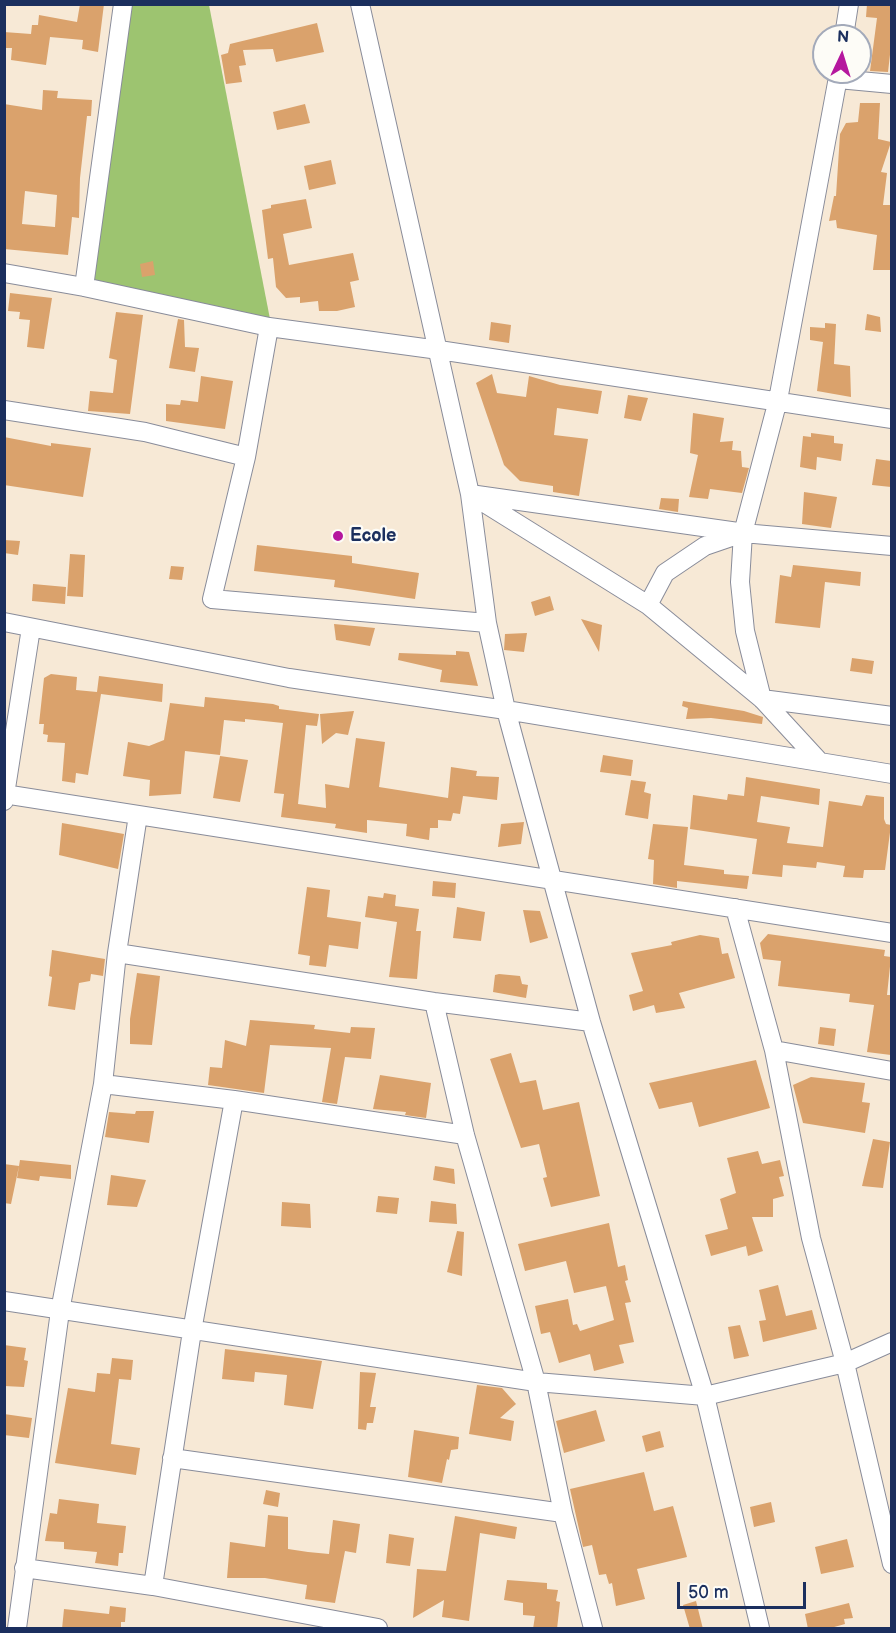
<!DOCTYPE html>
<style>
body{margin:0}
#map{position:relative;width:896px;height:1633px;overflow:hidden;background:#f7e9d6;font-family:"Balsamiq Sans",sans-serif}
canvas{display:block}
.frame{position:absolute;inset:0;border:6px solid #1b2f5e;pointer-events:none}
.north{position:absolute;left:812px;top:24px;width:60px;height:60px;box-sizing:border-box;background:#fdfcf7;border:2px solid #a3aaba;border-radius:50%;rotate:4deg;font-size:16px;font-weight:700;line-height:24px;text-align:center;color:#1b2f5e}
.north::after{content:'';display:block;margin:auto;width:21px;height:27px;background:#b5179e;clip-path:polygon(50% 0,100% 100%,50% 72%,0 100%)}
.scale{position:absolute;left:677px;top:1582px;width:129px;height:27px;box-sizing:border-box;border:3px solid #1b2f5e;border-top:0;padding-left:8px;font-size:18px;line-height:21px;white-space:nowrap;color:#1b2f5e;-webkit-text-stroke:4px #fdfcf7;paint-order:stroke}
</style>
<div id="map">
<canvas width="896" height="1633"></canvas>
<div class="frame"></div>
<div class="north">N</div>
<div class="scale">50 m</div>
</div>
<script>
const ctx = document.querySelector('canvas').getContext('2d');
ctx.lineJoin = 'round';
function fillPath(path, color) {
  ctx.fillStyle = color;
  ctx.fill(path, 'evenodd');
}
function strokePath(path, color, width, dash) {
  ctx.strokeStyle = color;
  ctx.lineWidth = width;
  ctx.lineCap = dash ? 'butt' : 'round';
  ctx.setLineDash(dash || []);
  ctx.stroke(path);
}
function drawText(font, color, halo, rows, align = 'center') {
  ctx.font = font + ' "Balsamiq Sans",sans-serif';
  ctx.lineWidth = 4.5;
  ctx.setLineDash([]);
  ctx.textBaseline = 'middle';
  ctx.strokeStyle = halo;
  ctx.fillStyle = color;
  for (const [text, x, y, turn = 0] of rows) {
    ctx.save();
    ctx.translate(x, y);
    ctx.rotate((+turn || 0) * Math.PI / 180);
    ctx.textAlign = isNaN(turn) ? turn : align;
    if (halo) ctx.strokeText(text, 0, 0);
    ctx.fillText(text, 0, 0);
    ctx.restore();
  }
}
fillPath(new Path2D(`
 M128,5h81l61,314 -180,-39z`), '#9dc470');
fillPath(new Path2D(`
 M80,4h24l-6,48 -16,-3 1,-9 -33,-3 -4,28 -35,-5 1,-12h-8v-16l27,2 1,-9h6l1,-10 38,7z
 M867,4h24v42l-3,26 -18,-1 7,-53 -11,-1z
 M317,23l7,29 -48,10 -3,-13 -30,1 3,15 -7,1 3,16 -16,2 -5,-29 7,-2 2,-9z
 M43,90l15,1 -1,7 35,2 -1,16h-4l-7,62 -1,40 -7,-1 -4,38 -64,-6v-145l38,6zM25,191l32,4 -2,32 -33,-3z
 M860,103h20l-2,36 13,3 -10,30 6,1 -4,32h8v65h-18l4,-35 -40,-7 -1,-8 -7,1 5,-25h2l4,-62 6,-11 12,-1z
 M305,104l5,19 -33,7 -4,-18z
 M331,160l5,24 -27,6 -5,-24z
 M306,199l6,29 -29,6 6,31 64,-12 6,27 -9,2 5,25 -18,4h-18l-1,-10 -18,2v-6l-14,1 -10,-11 -3,-29 -5,1 -6,-49 9,-2v-3z
 M153,261l2,14 -13,2 -2,-13z
 M10,293l42,5 -8,51 -17,-2 3,-27 -11,-1 1,-7 -12,-1z
 M116,312l27,3 -13,99 -42,-3 2,-20 23,2 4,-33 -8,-2z
 M867,314l13,3 1,15 -16,-2z
 M178,319l6,1 1,27 14,1 -4,24 -26,-4z
 M491,322l20,3 -2,18 -20,-3z
 M825,323l11,1 -2,40 16,2 1,31 -34,-6 6,-49 -13,-2v-13l15,1z
 M492,374l5,19 29,4 3,-21 31,9 42,6 -4,23 -41,-6 -3,27 34,4 -9,57 -26,-4v-6l-33,-5 -16,-16 -28,-82z
 M201,376l32,5 -8,48 -59,-8v-17l14,1 1,-5 17,2z
 M628,395l20,3 -7,23 -17,-3z
 M693,413l31,5 -4,24 13,-1 -1,9 9,1 1,16 7,1 -7,25 -32,-4 -2,10 -19,-2 9,-42 -8,-2z
 M811,433l23,3v7l9,1 -2,17 -24,-4 -1,13 -16,-3 3,-31 8,1z
 M4,437l47,9v-3l40,5 -8,49 -79,-12z
 M876,459l15,2v26l-19,-2z
 M804,492l33,5 -6,31 -29,-4z
 M661,498l18,1 -1,13 -19,-3z
 M4,540l16,1 -2,14 -14,-2z
 M257,545l95,11v7l67,10 -4,26 -81,-12 1,-7 -81,-9z
 M70,554l15,1 -2,42 -16,-1z
 M793,565l68,7 -1,14 -35,-4 -5,46 -45,-5 5,-48 11,2z
 M171,566l13,1 -2,13 -13,-1z
 M33,584l33,3 -1,17 -33,-3z
 M550,596l4,14 -19,6 -4,-14z
 M581,619l21,6 -3,27z
 M334,624l41,4 -5,18 -34,-6z
 M527,633l-3,19 -20,-2 1,-16z
 M456,651l13,1 9,34 -38,-4 2,-12 -44,-10 1,-7 57,2z
 M852,658l22,3 -2,13 -22,-3z
 M51,674l26,3 -1,13 21,2 2,-16 64,8 -1,18 -61,-8 -13,81 -12,-2 -1,10 -13,-2 3,-38 -18,-1 1,-7 -5,-1 1,-10h-5l5,-46z
 M205,697l68,7 6,2v3l40,5 -2,12 -11,-1 -8,79 28,4 -1,-24 24,4 7,-50 29,4 -6,45 69,11 3,-31 26,4 -1,5 23,1 -2,23 -34,-4 -3,18 -7,-1 -2,8 -13,-1v8h-8l-1,12 -23,-4 1,-12 -40,-4v13l-32,-5 1,-4 -55,-7 3,-23 -10,-1 9,-70 -38,-4v3l-21,-2 -4,35 -35,-4 -4,43 -32,2 1,-16 -27,-4 5,-34 21,4 15,-6 6,-37 34,4z
 M683,701l61,10 19,6 -1,7 -51,-6 -25,1 2,-11 -6,-2z
 M354,711l-6,24 -12,-2 -14,11 -2,-30z
 M603,755l30,5 -2,16 -31,-4z
 M220,756l28,4 -8,42 -27,-4z
 M746,777l74,12 -1,16 -58,-9 -4,26 33,5 -3,16 36,4 6,-46 33,5 4,-11 18,2v22l2,5 5,1 -6,45h-21l-1,8 -20,-1 2,-11 -28,-4 -1,6 -33,-3 -1,12 -30,-3 5,-35 -67,-10 3,-34 34,5 1,-6 16,2z
 M631,780l15,2 -2,10 7,2 -3,25 -23,-4z
 M524,822l-3,22 -23,3 3,-23z
 M62,823l62,11 -6,35 -59,-14z
 M653,824l35,3 -4,38 40,5v4l25,2 -2,13 -70,-8v7l-24,-4 1,-24 -6,-1z
 M433,881l23,2 -1,15 -23,-2z
 M307,887l23,3 -3,27 34,5 -3,27 -29,-4 -3,22 -17,-2 1,-9 -12,-2z
 M384,893l12,2 -1,11 24,3 -3,22h5l-4,48 -28,-2 8,-55 -32,-5 3,-21 15,2z
 M457,907l28,5 -4,29 -28,-3z
 M523,910l17,1 8,27 -18,5z
 M768,934l117,16 -1,6 7,1 -4,38h4v60l-24,-3 7,-47 -25,-3 1,-8 -72,-8 3,-25 -18,-2 -3,-16z
 M700,935l19,3 3,16 6,-1 7,25 -56,15 6,15 -29,5 -2,-8 -21,6 -4,-16 14,-4 -12,-38 41,-8 -1,-3z
 M52,950l53,9 -2,17 -12,-2 -1,7 -11,2 -4,27 -27,-4 4,-29 -3,-1z
 M137,973l23,3 -8,69 -22,-1v-25z
 M499,974l21,2 2,8 6,1 -2,13 -33,-6 2,-17z
 M250,1020l65,5 -1,4 36,4 1,-6 24,1 -4,31 -26,-2 -8,47 -15,-2 9,-54 -61,-3 -6,48 -56,-8 2,-18 12,1 3,-28 21,6z
 M820,1027l16,2 -2,17 -16,-2z
 M511,1053l9,30 16,-3 7,30 36,-8 21,94 -49,11 -8,-29 4,-1 -8,-33 -18,4 -31,-89z
 M756,1060l14,48 -71,19 -7,-25 -33,7 -10,-26z
 M380,1075l51,8 -5,35 -21,-3 1,-3 -33,-3z
 M811,1077l54,6 -3,19 8,1 -5,30 -62,-10 -10,-38z
 M136,1111h18l-5,32 -44,-6 4,-25 26,2z
 M873,1139l17,3 -7,46 -21,-2z
 M758,1151l4,13 18,-4 4,16 -5,1 5,19 -11,3v18h-21l11,34 -15,5 -2,-10 -35,10 -6,-21 23,-6 -8,-30 16,-6 -9,-35z
 M20,1160l51,5v14l-31,-3 -1,5 -22,-3z
 M4,1164l15,2 -8,38 -7,-1z
 M435,1166l19,3 1,15 -22,-4z
 M111,1175l35,5 -9,27 -30,-2z
 M378,1196l21,2 -2,16 -21,-2z
 M431,1201l25,3 1,20 -28,-2z
 M282,1202l28,2 1,24 -30,-2z
 M609,1223l9,44 7,-2 3,15 -3,1 6,21 -6,1 9,39 -15,3 5,18 -30,8 -4,-17 -31,9 -9,-31 -9,2 -6,-28 33,-7 5,26 4,-1 3,7 34,-11 -8,-34 -32,7 -8,-32 -41,10 -7,-27z
 M457,1231l7,1 -2,44 -15,-4z
 M778,1285l8,31 26,-6 5,19 -54,13 -4,-21 7,-1 -7,-30z
 M740,1325l9,31 -15,3 -6,-32z
 M4,1345l22,3 -2,12 4,1 -4,26 -20,-1z
 M225,1349l97,12 -9,48 -29,-4 3,-30 -32,-3 -1,10 -32,-3z
 M112,1358l21,2 -2,20 -12,-1 -8,65 29,4 -4,27 -81,-12 13,-75 27,4 2,-19 13,1z
 M360,1372l16,1 -6,34h6l-3,16h-6l-1,7 -8,-1z
 M477,1385l25,3 14,16 -16,14 14,3 -3,20 -42,-7z
 M596,1410l9,31 -41,12 -8,-32z
 M4,1414l28,4 -3,20 -25,-3z
 M414,1430l45,7 -1,12 -7,1 -2,10 -2,-1 -5,24 -34,-6z
 M660,1431l4,16 -18,5 -4,-16z
 M644,1472l10,39 19,-5 14,51 -50,12 8,30 -29,7 -4,-23 -3,1 -3,-10 -7,1 -7,-30 -9,2 -13,-58z
 M266,1490l14,3 -2,14 -15,-3z
 M59,1499l40,5 -2,19 29,3 -3,27h-4l-1,13 -23,-3 2,-11 -33,-3v-7l-19,-1 5,-28 7,1z
 M771,1502l4,20 -21,5 -4,-20z
 M268,1515l20,2v32l20,3 21,2 4,-34 27,4 -4,29 -11,-2 -10,52 -30,-4 2,-14 -42,-7h-38l3,-36 35,5z
 M455,1516l62,11 -2,12 -35,-6 -11,88 -27,-4 2,-17 -31,18 4,-49 29,2z
 M389,1534l25,4 -4,28 -24,-3z
 M847,1539l7,28 -33,7 -6,-27z
 M507,1580l40,3v6l11,1 -2,11 4,1 -3,27h-24l2,-13 -12,-1v-12l-19,-3z
 M696,1601l7,28h-13l-7,-24z
 M849,1603l4,15 -9,1 1,5 -18,5h-19l-3,-15z
 M110,1606l16,2 -1,14h-4v7h-59l2,-20 45,5z`), '#daa26c');
const street = new Path2D(`
 M360,4l110,490 17,129 19,87 85,312 114,374 55,232
 M844,36l5,-32
 M839,72l-61,328 -35,133 -3,49 5,49 17,68 130,17
 M838,79l54,5
 M4,273l80,14 185,40 170,23 453,69
 M84,287l39,-283
 M269,327l-23,130 -34,142 275,24
 M4,410l141,22 101,25
 M470,494l178,111 17,-32 40,-27 38,-13 149,13
 M477,495l261,37
 M648,605l114,94 58,63
 M4,622l285,56 217,32 386,64
 M4,794l888,139
 M4,801l27,-173
 M735,908l39,142 37,188 34,125 47,201
 M117,953l317,49 157,20
 M434,1002l31,133 71,247 27,131 30,115
 M774,1050l118,21
 M103,1084l131,16 231,35
 M4,1301l532,81 169,14 140,-33 47,-21
 M172,1458l391,55
 M24,1568l129,18 225,42
 M153,1586l39,-255 42,-231
 M17,1628l43,-317 43,-227 14,-131 21,-138`);
strokePath(street, '#898c9a', 20);
strokePath(street, '#fff', 18);
for (const [x, y, r, color] of [
 [338,536,6,"#b5179e"]
]) {
  const dot = new Path2D();
  dot.arc(x, y, r, 0, 2 * Math.PI);
  ctx.fillStyle = color;
  ctx.fill(dot);
  strokePath(dot, '#fdfcf7', 2);
}
drawText('bold 18px', '#1b2f5e', '#fdfcf7', [
 ["Ecole",350,536]
], 'left');
</script>
